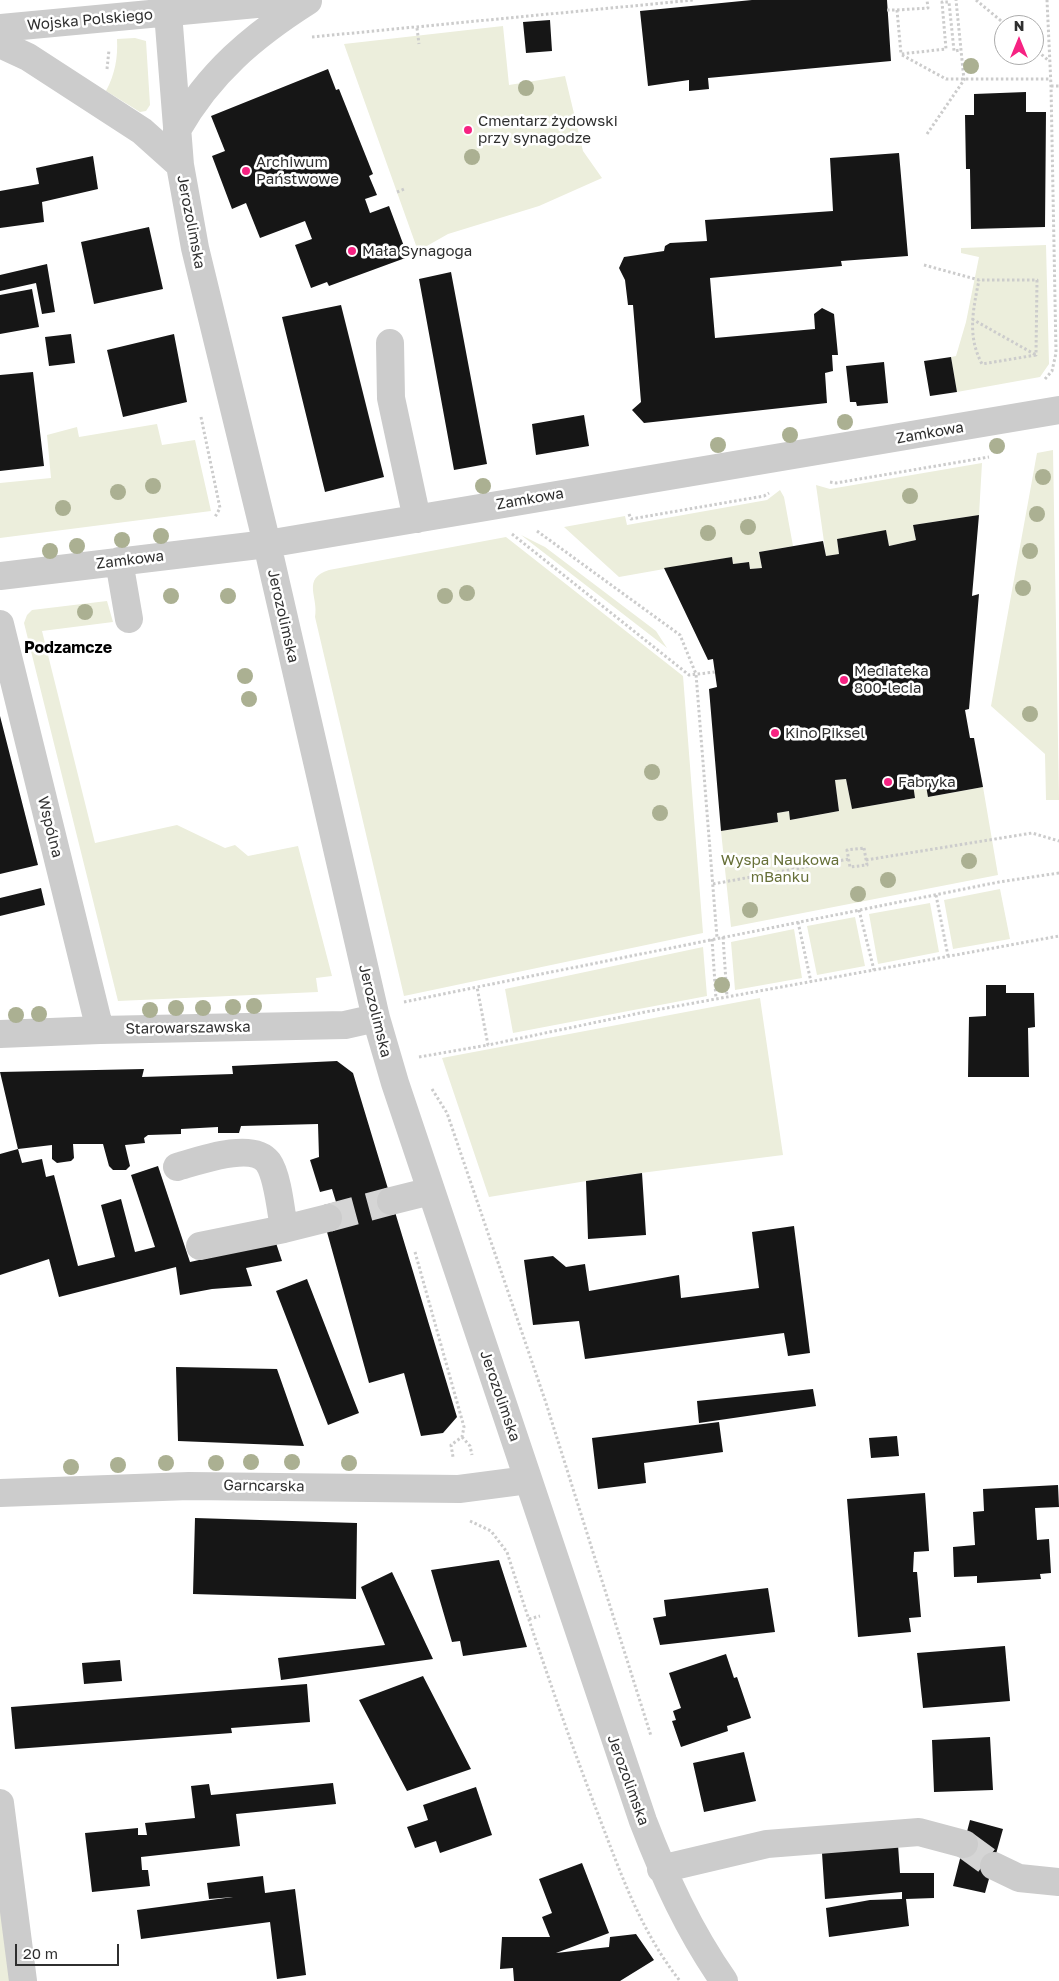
<!DOCTYPE html>
<meta charset="utf-8">
<style>
body{margin:0}
#map{position:relative;width:1059px;height:1981px;overflow:hidden;background:#fff;font-family:"Golos Text",sans-serif}
canvas{display:block}
.north{position:absolute;left:994px;top:15px;width:50px;height:50px;box-sizing:border-box;background:#fff;border:1px solid #acacac;border-radius:50%;rotate:0deg;font-size:14px;font-weight:700;line-height:20px;text-align:center;color:#2f2f2f}
.north::after{content:'';display:block;margin:auto;width:18px;height:22px;background:#f62282;clip-path:polygon(50% 0,100% 100%,50% 72%,0 100%)}
.scale{position:absolute;left:15px;top:1944px;width:104px;height:22px;box-sizing:border-box;border:2px solid #2f2f2f;border-top:0;padding-left:6px;font-size:15px;line-height:18px;white-space:nowrap;color:#2f2f2f;-webkit-text-stroke:4px #fff;paint-order:stroke}
</style>
<div id="map">
<canvas width="1059" height="1981"></canvas>
<div class="north">N</div>
<div class="scale">20 m</div>
</div>
<script>
const ctx = document.querySelector('canvas').getContext('2d');
ctx.lineJoin = 'round';
function fillPath(path, color) {
  ctx.fillStyle = color;
  ctx.fill(path, 'evenodd');
}
function strokePath(path, color, width, dash) {
  ctx.strokeStyle = color;
  ctx.lineWidth = width;
  ctx.lineCap = dash ? 'butt' : 'round';
  ctx.setLineDash(dash || []);
  ctx.stroke(path);
}
function drawText(font, color, halo, rows, align = 'center') {
  ctx.font = font + ' "Golos Text",sans-serif';
  ctx.lineWidth = 5;
  ctx.setLineDash([]);
  ctx.textBaseline = 'middle';
  ctx.strokeStyle = halo;
  ctx.fillStyle = color;
  for (const [text, x, y, turn = 0] of rows) {
    ctx.save();
    ctx.translate(x, y);
    ctx.rotate((+turn || 0) * Math.PI / 180);
    ctx.textAlign = isNaN(turn) ? turn : align;
    if (halo) ctx.strokeText(text, 0, 0);
    ctx.fillText(text, 0, 0);
    ctx.restore();
  }
}
fillPath(new Path2D(`
 M503,26l6,59 56,-9 18,75 19,27 -63,28 -91,28 -30,17 -74,-207z
 M135,38l11,3 4,64 -4,6 -6,1 -34,-21c9,-17 12,-33 11,-52z
 M1046,245l3,119 -9,13 -83,15 -6,-35 5,-1 10,-34 13,-65 -18,-4v-5z
 M157,424l5,21 33,-5 16,71 -211,27v-55l51,-5 -4,-43 30,-8 2,10z
 M1053,450l6,350h-13l-1,-46 -54,-48 46,-253z
 M982,463l-3,52 -66,10 3,15 -27,6 -3,-15 -49,8 2,15 -13,2 -10,-71 14,4z
 M780,490l4,7 9,49 -34,6 3,16 -12,1 -1,-7 -16,2 -1,-7 -113,20 -55,-50 61,-11 2,9 140,-25z
 M521,535l24,12 111,84 11,17z
 M506,537l177,139 20,257 -299,63 -89,-379c4,-20 -14,-38 14,-47z
 M107,601l6,21 -71,9 53,212 82,-18 48,23 10,-3 13,11 50,-10 34,130 -16,2 2,14 -200,9 -94,-378 3,-8 5,-5z
 M846,779l6,30 63,-11 -2,-14 12,-4 4,17 54,-10 15,88 -267,52 -10,-96 57,-9 -1,-9 12,-2 2,9 48,-9 -4,-31z
 M1000,889l10,50 -57,10 -9,-49z
 M930,903l9,49 -61,12 -9,-50z
 M855,917l10,49 -48,9 -10,-49z
 M794,929l8,49 -67,12 -4,-48z
 M703,947l4,49 -194,37 -8,-44z
 M760,998l23,157 -166,21 -128,21 -47,-139z
 M0,1895l12,86h-12z`), '#eceedc');
fillPath(new Path2D(`
 M752,0h135l4,61 -183,17 1,11 -20,2v-11l-41,6 -8,-75z
 M550,20l2,31 -26,2 -3,-31z
 M328,69l8,21 3,-1 34,85 -4,2 8,19 -12,4 5,14 19,-7 19,51 -79,29 -2,-4 -16,6 -16,-43 17,-6 -7,-18 -45,17 -14,-35 -14,6 -20,-53 13,-5 -14,-35z
 M1026,92v20h20l-1,115 -74,2 -1,-60h-4l-1,-54h9v-21z
 M899,153l9,103 -67,5 1,5 -132,12 5,60 100,-9 -1,-15 8,-6 12,6 4,41h-6l1,16 -8,2 2,30 -183,20 -12,-13 9,-8 -8,-97h-5l-3,-25 -6,-12 5,-11 40,-6 1,-5 5,-3 37,-2 -2,-21 128,-9 -3,-53z
 M93,156l5,33 -56,13 2,20 -44,6v-37l39,-7 -3,-16z
 M149,227l14,62 -69,15 -13,-62z
 M47,264l8,48 -13,2 -6,-31 -36,8v-16z
 M451,272l36,192 -33,6 -35,-191z
 M32,289l7,38 -39,7v-39z
 M341,305l43,172 -59,15 -43,-175z
 M71,334l4,29 -26,3 -4,-29z
 M174,334l13,68 -64,15 -16,-67z
 M951,357l6,35 -27,4 -6,-35z
 M884,362l4,41 -31,3 -1,-4h-6l-4,-36z
 M33,372l11,94 -44,5v-96z
 M584,415l5,31 -53,9 -4,-31z
 M979,515l-7,81 7,-2 -10,115 -4,1 5,28h4l9,49 -55,10 -3,-17 -12,4 2,14 -63,11 -6,-30 -11,1 4,31 -49,9 -1,-9 -12,2 1,9 -57,9 -12,-142 8,-2 -4,-28 -5,1 -44,-92 68,-11 1,7 16,-2 1,7 12,-1 -3,-16 64,-11 3,15 13,-2 -2,-15 49,-9 3,16 27,-6 -3,-15z
 M0,716l38,149 -38,9z
 M41,888l4,17 -45,11v-18z
 M986,985h20v8h28l1,34 -7,1 1,49h-61l1,-60 17,-1z
 M337,1061l16,12 104,344 -14,16 -22,3 -17,-63 -35,10 -42,-151 -3,-27 12,-3 -4,-13 -12,3 -10,-32 9,-3 -1,-33 -77,2 -2,7h-21v-6l-37,2v5l-33,1 -4,3 1,5 -20,2 5,21 -4,4h-13l-4,-4 -6,-22h-30l1,14 -3,3 -14,2 -5,-4v-14l-34,4 -18,-77 144,-3 -2,8 91,-3 -1,-8z
 M18,1149l4,14 20,-4 4,18 8,-2 24,91 37,-9 -14,-52 20,-6 14,53 20,-5 -24,-72 27,-9 32,96 86,-19 6,18 -36,7 6,18 -40,3 -32,6 -4,-28 -117,30 -10,-38 -49,16v-121z
 M642,1173l4,62 -58,4 -2,-58z
 M794,1226l16,127 -22,3 -4,-23 -199,26 -6,-38 -46,4 -9,-65 29,-4 13,11 19,-3 4,27 90,-16 2,23 78,-10 -7,-56z
 M307,1279l52,134 -31,12 -52,-134z
 M176,1367l101,2 27,77 -126,-5z
 M813,1389l3,17 -117,17 -2,-22z
 M719,1422l4,30 -79,11 2,20 -48,6 -6,-51z
 M897,1436l2,20 -28,2 -2,-20z
 M1058,1485l1,22 -24,1 2,32 12,-1 2,34 -11,1 1,5 -64,4v-7l-23,1 -1,-30 22,-2 -2,-33 11,-1 -1,-22z
 M925,1493l4,58 -15,1 -1,20h4l4,45 -12,1 2,14 -53,5 -11,-138z
 M195,1518l162,5 -1,76 -163,-5z
 M499,1560l28,87 -64,9 -3,-15 -8,1 -21,-72z
 M392,1572l41,87 -152,21 -3,-22 107,-13 -24,-58z
 M768,1588l7,44 -115,13 -7,-27 13,-2 -2,-16z
 M1005,1646l5,55 -87,7 -6,-55z
 M726,1654l8,24 3,-1 14,41 -24,8 1,5 -47,16 -9,-26 4,-1 -3,-9 8,-3 -12,-35z
 M120,1660l2,21 -38,3 -2,-21z
 M423,1676l48,93 -64,22 -48,-91z
 M307,1684l3,38 -79,6 1,5 -217,16 -4,-42z
 M990,1737l3,53 -59,2 -2,-52z
 M744,1752l12,49 -52,11 -11,-49z
 M333,1783l3,21 -100,10 4,32 -99,11 1,13h6l2,16 -58,6 -7,-59 53,-5v7h9l-2,-12 50,-5 -4,-32 18,-2 2,11z
 M476,1787l16,48 -52,18 -4,-12 -21,7 -8,-21 21,-7 -5,-15z
 M970,1820l33,9 -18,64 -32,-7z
 M898,1845l2,28h34v25l-28,1 3,27 -80,11 -3,-29 44,-8 32,-1v-7l-77,7 -3,-46z
 M582,1863l27,70 -53,20 53,-6 1,-10 26,-3 18,26 -34,21h-106l-1,-13 -13,1 2,-32h48l-8,-20 10,-4 -13,-34z
 M263,1876l2,17 30,-4 11,86 -29,4 -7,-57 -129,17 -4,-29 96,-13 -24,2 -2,-16z`), '#161616');
strokePath(new Path2D(`
 M328,1218l63,-17
 M964,1844l30,22`), '#d5d5d5', 28, [28, 14]);
strokePath(new Path2D(`
 M976,0l30,25
 M887,10h10l4,44 45,-5 -4,-47h7l5,49 7,-1
 M897,10l31,-2 -1,-8
 M417,28l2,16
 M312,37l382,-37
 M1034,48l15,13
 M902,55l44,24h105
 M107,69l2,-19
 M1051,86h8
 M927,134l37,-54 -8,-80
 M397,192l7,-3
 M924,265l55,15h58l-1,75 -54,9c-15,-28 -9,-54 -3,-84
 M972,319l64,36
 M1045,379l7,-8 4,-18 -5,-267 -4,-86
 M201,417l19,91 -5,9
 M830,482l6,1 153,-26
 M629,514l2,5 133,-23 5,-3
 M537,531l143,104 16,39 21,264
 M512,534l177,141 26,-3
 M864,848l3,17 -17,2 -3,-17z
 M866,860l166,-27 27,8
 M1059,873l-60,9 -522,105 11,58 157,-33 414,-76
 M713,884l136,-25
 M936,895l12,61
 M859,910l15,60
 M798,922l13,60
 M723,937l4,60
 M712,939l4,60
 M404,1002l73,-15
 M419,1057l69,-12
 M432,1089l15,24 98,287 106,336
 M415,1252l49,175 -2,10 -11,8 2,12
 M462,1437l8,9 2,9
 M470,1521l21,10 16,21c28,88 58,176 91,262 23,60 42,116 82,167
 M529,1619l11,-3`), '#ccc', 3, [2.5, 2.5]);
strokePath(new Path2D(`
 M167,0l13,165 15,83 72,296 109,474 19,65 248,738c22,57 46,110 81,160
 M0,28l299,-28
 M0,44l28,13 114,74 38,34
 M177,130c32,-57 76,-94 131,-129
 M390,343l1,55 26,121
 M119,561l10,58
 M0,576l267,-32 792,-134
 M0,624l100,406
 M0,1034l100,-4 245,-5 31,-7
 M177,1167c21,-6 75,-26 91,-5 10,14 13,50 16,67
 M391,1201l40,-10
 M200,1246l84,-17 44,-11
 M0,1493l189,-7 270,3 69,-9
 M0,1803l23,178
 M994,1866l25,12 40,4
 M661,1869l106,-25 152,-12 45,12`), '#ccc', 28);
ctx.fillStyle = '#abb092';
for (const [x, y] of [
 [971,66],
 [526,88],
 [472,157],
 [845,422],
 [790,435],
 [718,445],
 [997,446],
 [1043,477],
 [153,486],
 [483,486],
 [118,492],
 [910,496],
 [63,508],
 [1037,514],
 [748,527],
 [708,533],
 [161,536],
 [122,540],
 [77,546],
 [50,551],
 [1030,551],
 [1023,588],
 [467,593],
 [171,596],
 [228,596],
 [445,596],
 [85,612],
 [245,676],
 [249,699],
 [1030,714],
 [652,772],
 [660,813],
 [969,861],
 [888,880],
 [858,894],
 [750,910],
 [722,985],
 [254,1006],
 [233,1007],
 [176,1008],
 [203,1008],
 [150,1010],
 [39,1014],
 [16,1015],
 [251,1462],
 [292,1462],
 [166,1463],
 [216,1463],
 [349,1463],
 [118,1465],
 [71,1467]
]) {
  ctx.beginPath();
  ctx.arc(x, y, 8, 0, 2 * Math.PI);
  ctx.fill();
}
for (const [x, y, r, color] of [
 [468,130,5,"#f62282"],
 [246,171,5,"#f62282"],
 [352,251,5,"#f62282"],
 [844,680,5,"#f62282"],
 [775,733,5,"#f62282"],
 [888,782,5,"#f62282"]
]) {
  const dot = new Path2D();
  dot.arc(x, y, r, 0, 2 * Math.PI);
  ctx.fillStyle = color;
  ctx.fill(dot);
  strokePath(dot, '#fff', 2);
}
drawText('15px', '#2f2f2f', '#fff', [
 ["Wojska Polskiego",90,20,-5],
 ["Jerozolimska",191,222,79],
 ["Zamkowa",930,433,-10],
 ["Zamkowa",530,499,-10],
 ["Zamkowa",130,560,-7],
 ["Jerozolimska",283,616,77],
 ["Wspólna",50,827,76],
 ["Jerozolimska",375,1011,76],
 ["Starowarszawska",188,1028,-1],
 ["Jerozolimska",500,1396,71],
 ["Garncarska",264,1486,1],
 ["Jerozolimska",628,1780,70]
]);
drawText('15px', '#2f2f2f', '#fff', [
 ["Cmentarz żydowski",478,121],
 ["przy synagodze",478,138],
 ["Archiwum",256,162],
 ["Państwowe",256,179],
 ["Mała Synagoga",362,251],
 ["Mediateka",854,671],
 ["800-lecia",854,688],
 ["Kino Piksel",785,733],
 ["Fabryka",898,782]
], 'left');
drawText('15px', '#677038', '#fff', [
 ["Wyspa Naukowa",780,860],
 ["mBanku",780,877]
]);
drawText('bold 16px', '#000', '#fff', [
 ["Podzamcze",68,648]
]);
</script>
